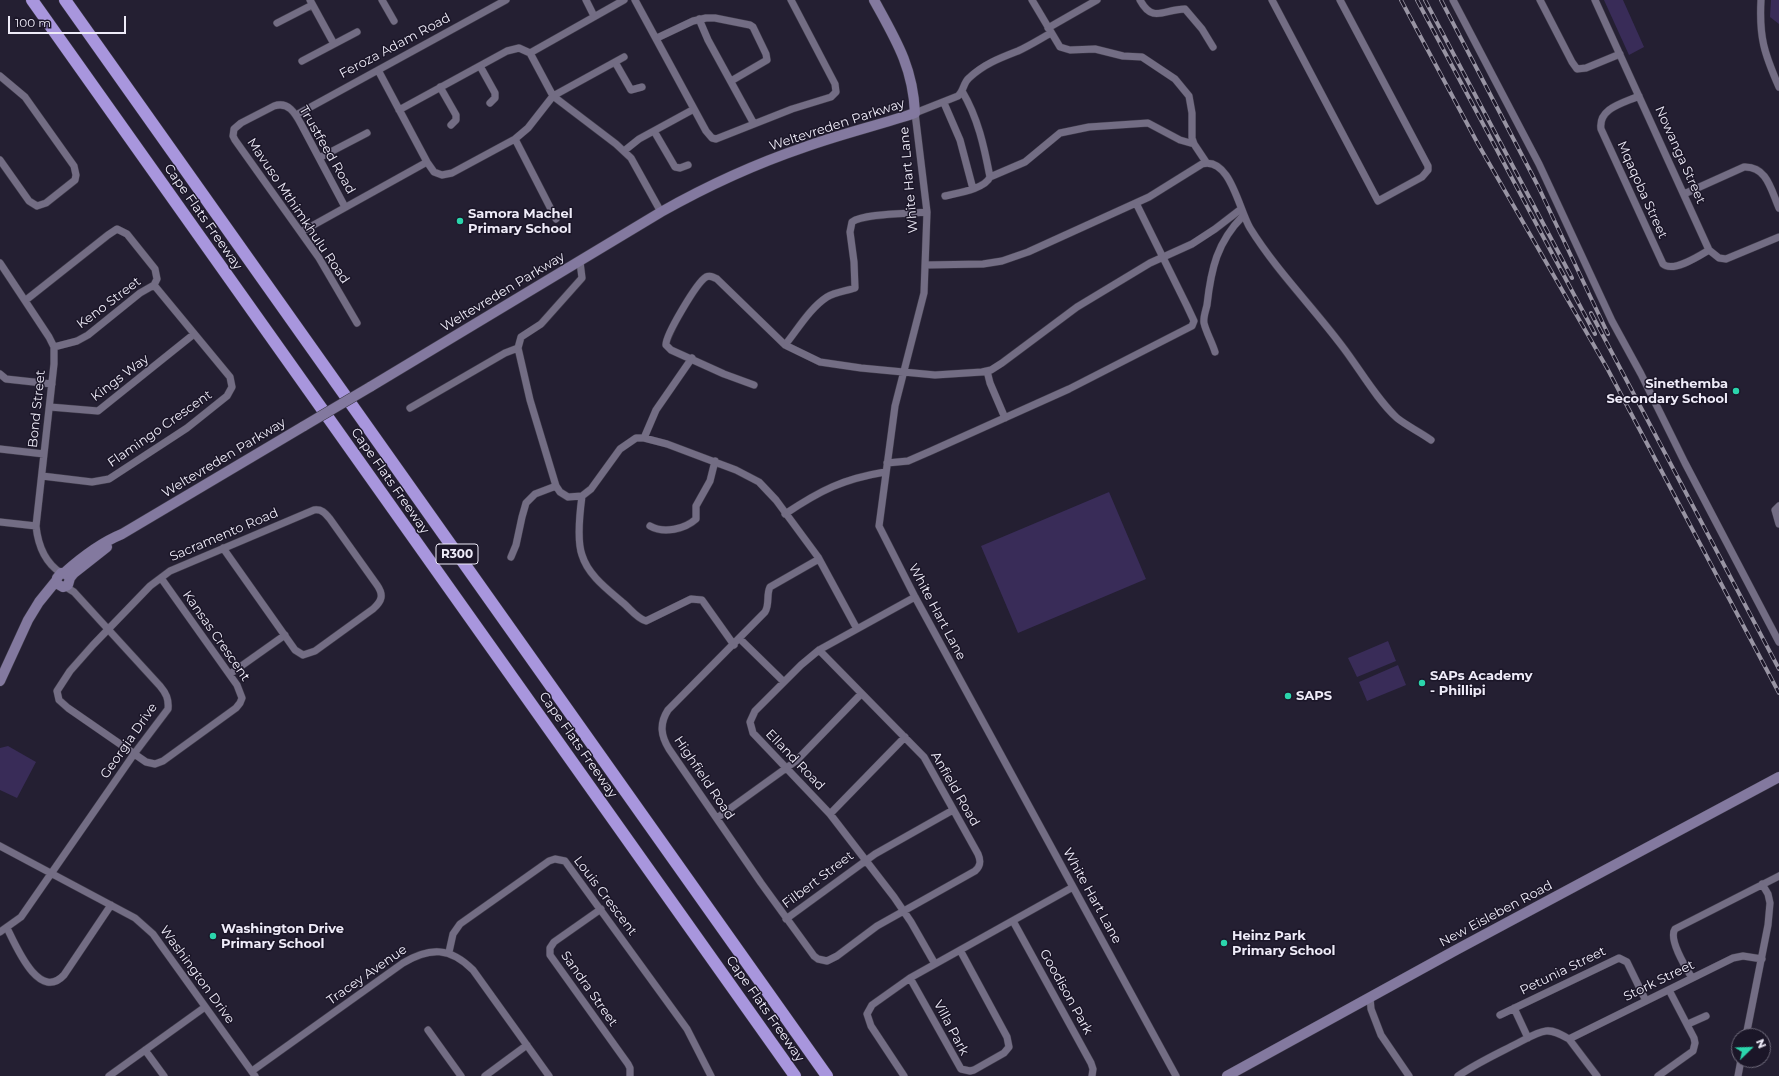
<!DOCTYPE html>
<style>
body{margin:0}
#map{position:relative;width:1779px;height:1076px;overflow:hidden;background:#241f32;font-family:Montserrat,sans-serif}
canvas{display:block}
.north{position:absolute;left:1731px;top:1028px;width:40px;height:40px;box-sizing:border-box;background:#1b1628;border:1px solid #6f6b7b;border-radius:50%;rotate:67deg;font-size:11px;font-weight:700;line-height:16px;text-align:center;color:#eeebf8}
.north::after{content:'';display:block;margin:auto;width:14px;height:18px;background:#2bd5ac;clip-path:polygon(50% 0,100% 100%,50% 72%,0 100%)}
.scale{position:absolute;left:8px;top:16px;width:118px;height:18px;box-sizing:border-box;border:2px solid #eeebf8;border-top:0;padding-left:5px;font-size:12px;line-height:14px;white-space:nowrap;color:#eeebf8;-webkit-text-stroke:3px #1b1628;paint-order:stroke}
</style>
<div id="map">
<canvas width="1779" height="1076"></canvas>
<div class="north">N</div>
<div class="scale">100 m</div>
</div>
<script>
const ctx = document.querySelector('canvas').getContext('2d');
ctx.lineJoin = 'round';
function fillPath(path, color) {
  ctx.fillStyle = color;
  ctx.fill(path, 'evenodd');
}
function strokePath(path, color, width, dash) {
  ctx.strokeStyle = color;
  ctx.lineWidth = width;
  ctx.lineCap = dash ? 'butt' : 'round';
  ctx.setLineDash(dash || []);
  ctx.stroke(path);
}
function drawText(font, color, halo, rows, align = 'center') {
  ctx.font = font + ' Montserrat,sans-serif';
  ctx.lineWidth = 3;
  ctx.setLineDash([]);
  ctx.textBaseline = 'middle';
  ctx.strokeStyle = halo;
  ctx.fillStyle = color;
  for (const [text, x, y, turn = 0] of rows) {
    ctx.save();
    ctx.translate(x, y);
    ctx.rotate((+turn || 0) * Math.PI / 180);
    ctx.textAlign = isNaN(turn) ? turn : align;
    if (halo) ctx.strokeText(text, 0, 0);
    ctx.fillText(text, 0, 0);
    ctx.restore();
  }
}
fillPath(new Path2D(`
 M1604,0h19l21,47 -15,8z
 M1771,0h8v24l-9,-7z
 M1109,492l37,87 -128,54 -37,-87z
 M1388,641l8,20 -39,16 -9,-19z
 M1398,665l8,20 -39,16 -8,-19z
 M8,746l28,16 -19,36 -17,-8v-42z`), '#392c58');
const street = new Path2D(`
 M310,0l24,44
 M382,0l12,21
 M586,0l8,16
 M635,0l71,131 6,7 4,1 76,-30 39,-12 5,-5 -1,-8 -44,-84
 M1032,0l28,47 10,3 25,-1 28,7 19,1 33,22 14,17 3,17v25l2,6 12,18
 M1140,0c13,24 24,9 45,9l17,20 11,18
 M1272,0l106,201 44,-24 6,-7v-4l-88,-166
 M1453,0l86,164 73,157 29,53 44,89 94,179
 M1540,0l32,62 5,7 9,-1 34,-14
 M1595,0l114,250 10,8 7,1 53,-22
 M1761,0c-2,37 3,53 18,87
 M699,19l9,21 46,84
 M277,23l35,-18
 M1048,28l49,-28
 M1051,33c-11,6 -22,13 -33,18 -18,7 -34,13 -49,27 -6,5 -5,13 -11,18l-43,17 12,99 -3,81 -29,113 -16,120 36,71 261,479
 M657,38l36,-17 13,-3h9l35,7 3,2 13,27 1,6 -36,21
 M530,53l23,43 63,48 15,14 30,54
 M530,53l94,-53
 M302,61l55,-29
 M615,62l16,28 11,-3
 M480,66l15,27v5l-5,5
 M378,70l49,92 7,10 8,3 10,-2 63,-34 13,-11 25,-32 71,-39
 M0,76l25,21 49,69 2,9 -1,5 -29,23 -9,3 -8,-5 -29,-41
 M440,87l16,28v5l-5,5
 M1639,96c-15,7 -41,12 -38,33l62,135c10,9 36,-8 46,-14
 M944,103l16,37 13,49
 M399,110l108,-59 12,-3 11,5
 M296,115l210,-115
 M654,131l21,36 5,1 8,-3
 M515,139l41,80
 M624,151l15,-12 55,-30
 M319,158l48,-25
 M990,177l35,-15 35,-29 29,-6 59,-4 32,17 14,4
 M1684,194l60,-27c23,-1 27,23 35,41
 M945,196c12,-3 40,-7 45,-19 -6,-31 -12,-59 -28,-86
 M345,207l-44,-83c-6,-11 -13,-23 -27,-18l-33,17 -7,6 -1,7 2,4 84,118 38,65
 M301,232l126,-70
 M580,262l2,16 -41,46 -20,13 -3,11 12,52 26,86 4,6 8,5 14,-1 9,-7 29,-40 16,-11h8l23,6 69,26 23,12 17,18 42,57 39,72
 M0,263l49,74 5,10v17l-18,162c2,19 8,36 25,47
 M926,265l57,-1 19,-3 26,-9 121,-55 53,-33c28,-8 37,46 48,64 26,42 62,78 92,118 17,22 35,54 55,72 10,8 23,14 34,22
 M26,300l82,-65 9,-6 10,5 28,35 2,10 -3,6 76,92 2,10 -5,9 -40,32 -78,51 -17,3 -50,-6
 M785,345c13,-16 25,-37 42,-48 8,-5 19,-6 28,-9l-1,-26 -4,-30 2,-10c12,-9 59,-8 75,-10
 M54,347l23,-6 11,-6 52,-42 14,-8
 M1215,352c-3,-10 -9,-20 -11,-29 -1,-6 2,-13 3,-18 4,-36 10,-63 36,-89
 M987,371l3,12 15,35
 M0,374l6,5 46,5
 M754,385l-30,-11 -53,-24 -5,-5c-1,-9 31,-63 40,-68 4,-2 7,0 11,2l68,66 35,17 41,6 74,7 47,-3 9,-2 11,-7 75,-56 73,-44 42,-19 23,-15 26,-20
 M50,407l48,4 96,-77
 M410,408l95,-55 13,-5
 M644,438l12,-28 36,-52
 M0,449l44,5
 M887,463l21,-2 23,-10 138,-62 123,-63 2,-5 -7,-15 -51,-103
 M582,496c-2,15 -5,45 0,59 6,20 25,34 40,47 8,6 14,16 24,19l45,-22 11,1 32,45
 M1779,506l-4,4 4,14
 M785,514c36,-24 58,-35 100,-42
 M0,522l36,4
 M650,526c14,8 35,3 46,-7v-13l14,-25 5,-20
 M511,557l5,-12 6,-28 4,-14 9,-9 21,-8
 M161,578l76,107 5,13 -2,5 -4,5 -73,53 -8,3 -9,-2 -78,-54 -9,-8 -2,-9 13,-20 23,-26 57,-59 20,-15 144,-61c8,-1 11,3 16,9l47,66c7,10 5,16 -4,24l-58,42 -12,4 -8,-5 -72,-102
 M915,597l-96,53 -18,15 -46,46 -5,11 3,11 77,81 64,83 17,25 24,42
 M740,639l44,43
 M819,650l105,107 54,97c3,7 3,12 -3,17l-98,55 -40,30 -10,5 -9,-2 -4,-3 -53,-73 -92,-134c-8,-13 -10,-25 -1,-39l97,-98c5,-8 1,-17 5,-25l49,-28
 M230,674l55,-39
 M830,814l75,-77
 M717,818l79,-57 65,-67
 M0,846l135,72 18,16 102,142
 M601,909l-47,33 -4,6v7l78,109 2,4v8
 M786,919l89,-65 78,-44
 M1013,921l78,142 2,6 -1,7
 M7,928c9,18 32,74 57,47l47,-70
 M0,932l21,-15 113,-163 34,-45c1,-10 -2,-16 -8,-23l-86,-94 -8,-5
 M449,952l4,-18 7,-10 89,-63 6,-2 10,2 122,168 24,47
 M910,978l51,91 9,2 4,-1 30,-17 5,-6 -2,-10 -47,-87
 M1692,978c-6,-10 -24,-39 -17,-49l104,-53
 M1370,997l1,12 10,26 28,41
 M1514,1008l14,30
 M1500,1015l119,-57 8,4 19,39
 M1688,1024l18,-8
 M428,1030l33,46
 M1746,1036l22,-111 2,-22 -2,-9 -6,-10
 M1569,1039l164,-81 10,-2 19,3
 M145,1050l19,26
 M252,1071l151,-108c27,-16 47,-16 70,7l76,106
 M109,1076l96,-69
 M485,1076l42,-31
 M904,1076l-33,-50 -4,-12 5,-9 38,-27 163,-91
 M1458,1076c19,-13 39,-22 60,-33 8,-4 19,-11 28,-12 8,-1 16,4 23,8l28,37
 M1658,1076l35,-25 2,-8 -1,-5 -25,-48
 M1738,1076l3,-16`);
const secondary = new Path2D(`
 M370,387l291,-175c46,-26 94,-48 144,-65 36,-13 74,-22 110,-34 -2,-46 -19,-73 -41,-113
 M64,573c18,-16 36,-30 58,-39l182,-108
 M70,578l-4,-4 -5,-1 -4,5c-1,5 1,7 6,9l5,-2 2,-7 4,-5 33,-26
 M0,681l28,-61 11,-18 17,-21
 M1227,1076l229,-126 323,-173`);
const highway = new Path2D(`
 M32,0l763,1076
 M65,0l762,1076`);
strokePath(street, '#3f3b4a', 8);
strokePath(secondary, '#3f3b4a', 11);
strokePath(highway, '#3f3b4a', 13);
strokePath(street, '#736d84', 7);
strokePath(secondary, '#83799f', 10);
strokePath(highway, '#a896dd', 12);
const rail = new Path2D(`
 M1401,0l77,144 129,224 172,325
 M1417,0l178,334
 M1425,0l147,278
 M1441,0l97,186 70,148
 M1591,313l188,356`);
strokePath(rail, '#9894a3', 4);
strokePath(rail, '#1b1628', 2.5, [8]);
const secondaryBridge = new Path2D(`
 M304,426l66,-39`);
strokePath(secondaryBridge, '#3f3b4a', 11, []);
strokePath(secondaryBridge, '#83799f', 10);
for (const [x, y, r, color] of [
 [460,221,4,"#2bd5ac"],
 [1736,391,4,"#2bd5ac"],
 [1422,683,4,"#2bd5ac"],
 [1288,696,4,"#2bd5ac"],
 [213,936,4,"#2bd5ac"],
 [1224,943,4,"#2bd5ac"]
]) {
  const dot = new Path2D();
  dot.arc(x, y, r, 0, 2 * Math.PI);
  ctx.fillStyle = color;
  ctx.fill(dot);
  strokePath(dot, '#1b1628', 1.5);
}
for (const [x, y, w] of [
 [457,554,42]
]) {
  const box = new Path2D();
  box.roundRect(x - w / 2, y - 10, w, 20, 3);
  ctx.fillStyle = '#1b1628';
  ctx.fill(box);
  strokePath(box, '#eeebf8', 1);
}
drawText('bold 12px', '#eeebf8', null, [
 ["R300",457,554]
]);
drawText('13px', '#eeebf8', '#1b1628', [
 ["Feroza Adam Road",395,46,-28],
 ["Weltevreden Parkway",837,125,-18],
 ["Trustfeed Road",327,150,60],
 ["Nowanga Street",1680,155,66],
 ["White Hart Lane",909,180,-95],
 ["Mqaqoba Street",1642,190,66],
 ["Mavuso Mthimkhulu Road",298,211,56],
 ["Cape Flats Freeway",203,217,55],
 ["Weltevreden Parkway",503,292,-31],
 ["Keno Street",109,303,-37],
 ["Kings Way",120,378,-37],
 ["Bond Street",37,409,-84],
 ["Flamingo Crescent",160,429,-35],
 ["Weltevreden Parkway",224,458,-31],
 ["Cape Flats Freeway",390,481,55],
 ["Sacramento Road",224,535,-23],
 ["White Hart Lane",937,612,62],
 ["Kansas Crescent",216,636,55],
 ["Georgia Drive",129,741,-55],
 ["Cape Flats Freeway",578,745,55],
 ["Elland Road",795,760,46],
 ["Highfield Road",704,778,56],
 ["Anfield Road",955,789,60],
 ["Filbert Street",818,880,-37],
 ["Louis Crescent",605,896,53],
 ["White Hart Lane",1092,896,61],
 ["New Eisleben Road",1496,914,-28],
 ["Petunia Street",1563,971,-26],
 ["Washington Drive",197,975,54],
 ["Tracey Avenue",367,975,-35],
 ["Stork Street",1659,981,-26],
 ["Sandra Street",589,989,55],
 ["Goodison Park",1066,992,61],
 ["Cape Flats Freeway",765,1009,55],
 ["Villa Park",951,1028,62]
]);
drawText('bold 13px', '#eeebf8', '#1b1628', [
 ["Samora Machel",468,214],
 ["Primary School",468,229],
 ["Sinethemba",1728,384,"right"],
 ["Secondary School",1728,399,"right"],
 ["SAPs Academy",1430,676],
 ["- Phillipi",1430,691],
 ["SAPS",1296,696],
 ["Washington Drive",221,929],
 ["Primary School",221,944],
 ["Heinz Park",1232,936],
 ["Primary School",1232,951]
], 'left');
</script>
